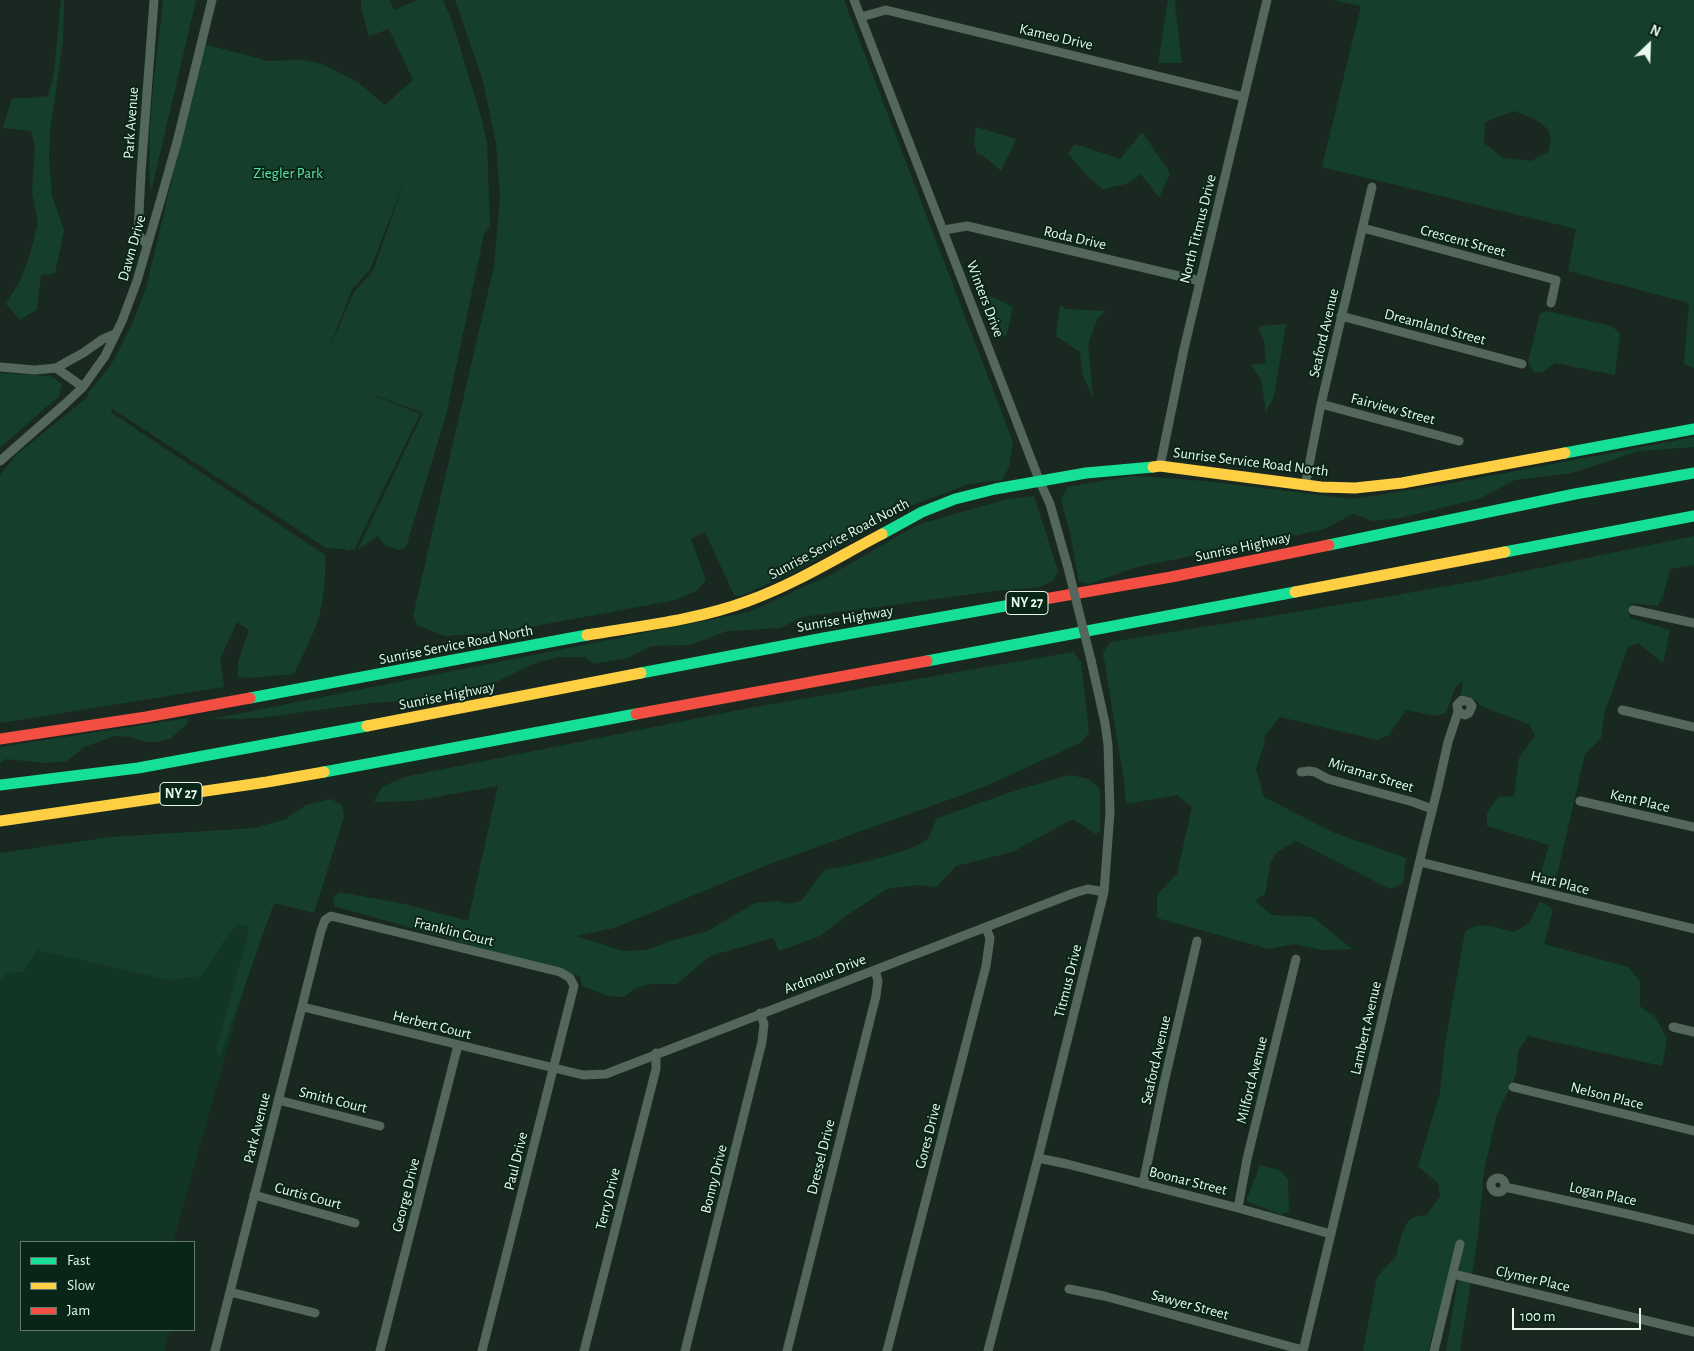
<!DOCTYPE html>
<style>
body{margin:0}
#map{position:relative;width:1694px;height:1351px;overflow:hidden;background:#192921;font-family:"Alegreya Sans",sans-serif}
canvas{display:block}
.legend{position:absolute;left:20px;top:1241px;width:175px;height:90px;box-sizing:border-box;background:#092518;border:1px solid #62796e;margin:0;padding:6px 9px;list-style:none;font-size:15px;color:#e8f8ee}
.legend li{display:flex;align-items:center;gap:10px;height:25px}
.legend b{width:25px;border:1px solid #62796e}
.north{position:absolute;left:1624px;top:20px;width:50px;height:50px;-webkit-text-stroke:4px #092518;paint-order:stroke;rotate:24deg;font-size:14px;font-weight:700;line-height:20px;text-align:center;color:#e8f8ee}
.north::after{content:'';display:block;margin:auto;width:18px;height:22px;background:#e8f8ee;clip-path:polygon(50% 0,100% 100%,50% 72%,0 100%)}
.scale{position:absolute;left:1512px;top:1308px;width:129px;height:22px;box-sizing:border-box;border:2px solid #e8f8ee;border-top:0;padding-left:6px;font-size:15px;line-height:18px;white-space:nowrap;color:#e8f8ee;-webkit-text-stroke:4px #092518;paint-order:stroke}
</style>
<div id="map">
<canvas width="1694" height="1351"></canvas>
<ul class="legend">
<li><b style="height:6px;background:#16e098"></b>Fast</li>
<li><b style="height:6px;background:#ffcf43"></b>Slow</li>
<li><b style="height:6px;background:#f24e42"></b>Jam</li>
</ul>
<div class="north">N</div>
<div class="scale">100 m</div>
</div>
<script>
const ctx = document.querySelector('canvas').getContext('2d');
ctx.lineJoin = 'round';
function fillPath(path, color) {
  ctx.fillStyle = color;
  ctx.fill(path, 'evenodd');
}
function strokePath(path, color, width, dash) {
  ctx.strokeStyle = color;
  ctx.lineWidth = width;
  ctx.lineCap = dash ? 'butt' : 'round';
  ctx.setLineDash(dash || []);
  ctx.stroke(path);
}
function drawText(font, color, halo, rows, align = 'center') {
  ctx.font = font + ' "Alegreya Sans",sans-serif';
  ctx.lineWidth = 4;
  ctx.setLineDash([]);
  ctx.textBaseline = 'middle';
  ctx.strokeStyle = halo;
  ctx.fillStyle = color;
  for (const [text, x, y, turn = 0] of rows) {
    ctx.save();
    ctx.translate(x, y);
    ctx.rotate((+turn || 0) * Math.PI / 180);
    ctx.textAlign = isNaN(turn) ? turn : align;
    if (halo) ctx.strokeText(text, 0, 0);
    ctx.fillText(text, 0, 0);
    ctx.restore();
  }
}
fillPath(new Path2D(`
 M0,861l272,29 -99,352h-152v88h146l3,1 -6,20h-164z`), '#133524');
fillPath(new Path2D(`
 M61,0h3l-1,41 -13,90 -1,26 3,39 12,34 -9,43 -14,2 -4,34 -17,11 -14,-16 14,-23 9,-23 9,-34 -6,-31 3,-47 -4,-15 -28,-3 9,-30h18l18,-2 6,-23z
 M163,0h33l-45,192c-6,-63 6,-129 12,-192z
 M361,0h29l4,10 24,-10h25l9,21 29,96 6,26 3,84 -6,7 -38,181 -40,132 -7,3 -14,-5 -7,-9 -20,13 65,-136 -67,-25 64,26 -66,136h-4l-1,1 -4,-2 -19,-1 -215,-140 1,5 213,142c1,22 -1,44 -7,65 -6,18 -16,36 -24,54l-45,4 -11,-1v-15l11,-32 -12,-8 -17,37 4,28 -224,36v-248l15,-19 69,-56 5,-6 -1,-1 23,-28 21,-41 14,-36 58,-244 64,17 33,-1 21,4 37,19 26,22 28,-25 -24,-51 -20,7 -8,-28zM406,177l-33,94 -19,21 -27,62 25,-65 18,-19z
 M455,0h389l169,442 -4,25 -7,13 -33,4 -88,33 2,5 -88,49 -54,25 -7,-1 -29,-63 -14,7 15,41 -10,11 -20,9 -173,32 -58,4 -28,-11 -4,-9 81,-350 6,-68 -4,-55 -13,-62z
 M1168,0h8l-1,6 7,57h-24z
 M1333,0h361v368l-10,-4 5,-61 -121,-32 8,-42 -254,-62 39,-161zM1514,111c20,8 45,14 34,41l-17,9 -28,-3 -19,-15 1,-21z
 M976,127l40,12 -15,32 -17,-15 -7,-2 -3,-11z
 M1142,132l28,41 -11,25 -18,-24 -15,10 -23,5 -15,-12 -20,-24 7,-9 45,15z
 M988,295l25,12 -7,30 -12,-5 -9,-17 -4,-12z
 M1060,305l6,4 40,2 -8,6 -10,27 5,55 -11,-26 -2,-21 -24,-16z
 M1547,311l64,15 9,7 -5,42 -60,-12 -12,9h-9l-6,-10 12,-48z
 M1286,324l-12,72 -8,16 -5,-33 -11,-14 16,-2 -2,-23 -5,-10 1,-4z
 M0,373l51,3 11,8 -3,12 -59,52z
 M1694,437v10l-55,4 -67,22 -57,7 -34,18 -81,20 -27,3 -20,-7 -31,16 -186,37 -47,17 -10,-2 -9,-49 -9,-34 7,-12 64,-11 19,1 54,4 147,18 96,-15z
 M1034,496l24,75 -5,10 -14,6 -44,4 -193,26 -22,11 -53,3 -37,14 -39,1 -23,12 -35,6 -7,-7h-29l-24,7 -35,17 -33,8 -20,9 -75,5 -111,15 -47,1 537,-107 85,-39 83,-48 90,-26z
 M1694,536v29l-24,4 -7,27 -5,10 -26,-3 -4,8 2,7 40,12 -7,33 -25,-20 -10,4 -24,67 -3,24 -16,16 -31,134 -16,-5 11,-38 -62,-19v-13l11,-16 16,-1 5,-38 16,-22 -5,-11 -49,-19 -5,-6 -15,-6 2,-14 -8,8 -9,25 -10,3 -30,-6 -17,25 -11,5 -98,-23 -15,18 -1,10 -8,24 8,28 68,35 74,26 -3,25 -13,6 -94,-48 -19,11 -6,9 -6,33 -10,7 17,14 41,2 39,32 -30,1 -28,-6 -25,5 -112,-31v-23l20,-21 15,-67 -15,-12 -51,9 -2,-23 -21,-129 8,-10 252,-41 118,-21z
 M1073,652l8,10 8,70 -7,10 -98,45 -217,78 -153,63 -38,8 47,15 24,-1 26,-10 33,-8 49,-29 23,-2 9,3 14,-3 23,-31c20,-3 94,-18 105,-33 3,-6 5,-13 8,-19l83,-29 50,-14 19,4 11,10v42l-4,3 -23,-15 -61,33 -56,14 -20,21 -19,-2 -30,4 -41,27 -26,20 -41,15 -6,-13 -63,18 -33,28c-22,0 -36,-3 -53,13l-15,-1 -27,-10 -2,-10 -246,-70 -1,-8 6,-6 66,12 63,17 30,-135 -84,15 -40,1 8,-15 22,-10 340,-68z
 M188,718v5l-18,16 -14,3h-10l-15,-5 -16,-1 -31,11 -17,14 -21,2 -41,-4 -5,5v-17z
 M331,799l11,6 2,12 -30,96 -40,-10 -54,153 -4,-5 34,-125 -12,-2 -15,18 -21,34 -33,4 -132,-30 -14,22 -16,1 -7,9v-129l111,-16 144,-9 31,-9 20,-14z
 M1540,901l13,8 -9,35 84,23 12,14v25l16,12 11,21 -5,27 -134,-30 -10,15 -2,24 -19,39 -13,56 -6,66 -18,115h-14l17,-101 -13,21 -22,80h-65l14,-74 19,-21 5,-20 7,-15 8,-5 11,-1 13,-19 -2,-13 -20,-16 22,-75 5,-48 20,-112c13,-13 33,-3 49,0l15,-9z
 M1260,1165l19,5 9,9 1,33 -9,2 -34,-13z`), '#163f2b');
strokePath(new Path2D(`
 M854,0l186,482 10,22 17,60
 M861,17l25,-7 358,87
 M1363,228l193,52 -5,23
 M944,230l23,-4 233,55
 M147,245l-9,-11 3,-61 13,-173
 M1341,316l181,48
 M0,367l35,3 21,-2 27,-15 20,-14 12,-5
 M56,368l27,19
 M1321,404l138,37
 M0,461l65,-57 18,-17 22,-31 17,-35 15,-40 23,-79 17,-60 35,-142
 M1160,466l24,-117 83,-349
 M1305,486l16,-82 51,-217
 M1633,610l61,13
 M1622,710l72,17
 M1301,772l8,-1 6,1 13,7 85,23 19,7
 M1580,801l114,26
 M1420,862l274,67
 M303,1007l280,68 23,-1 468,-181 14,-4 16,3
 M1673,1027l21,5
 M1513,1087l181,44
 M278,1100l102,26
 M1038,1158l29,6 171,44 93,26
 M1491 1185a7 7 0 1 1 14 0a7 7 0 1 1-14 0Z
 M1143,1184l21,-101 33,-142
 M1505,1187c63,14 127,27 189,43
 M254,1195l101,28
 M1238,1208l9,-49 49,-200
 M1453,1274l241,58
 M1069,1289l35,7 199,54
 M230,1292l85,21
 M215,1351l106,-420 4,-11 6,-4 229,56 10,6 4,8 -92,365
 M380,1351l78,-306
 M584,1351l72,-282v-16
 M685,1351l77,-309 2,-18 -4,-11
 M787,1351l89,-355 2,-15 -3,-11
 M887,1351l99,-385 4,-28 -4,-10
 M988,1351l50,-193 66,-266 6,-80 -2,-67 -3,-22 -14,-63
 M1303,1351l120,-504 15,-60 10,-45 10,-30 -1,-7 5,-5 7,2 3,4 -3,7 -4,2 -7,-3
 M1434,1351l26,-107`), '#53675c', 9);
strokePath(new Path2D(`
 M1565,453l129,-24
 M882,534l40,-22 33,-13 40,-10 91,-16 67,-6
 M1329,545l246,-51 119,-21
 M1505,552l189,-36
 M927,661l368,-69
 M641,673l183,-35 215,-38
 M250,698l337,-63
 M324,772l312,-58
 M0,785l138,-17 229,-42`), '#16e098', 11);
strokePath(new Path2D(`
 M1153,467l7,-1 161,21 34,1 47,-5 163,-30
 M1295,592l210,-40
 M587,635c54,-9 110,-15 161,-34 47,-17 90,-44 134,-67
 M367,726l274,-53
 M0,821l267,-39 57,-10`), '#ffcf43', 11);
strokePath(new Path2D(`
 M1039,600l132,-23 158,-32
 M636,714l291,-53
 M0,739l146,-22 104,-19`), '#f24e42', 11);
strokePath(new Path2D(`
 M1067,564l24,96`), '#53675c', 9);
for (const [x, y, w] of [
 [1027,603,42],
 [181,794,42]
]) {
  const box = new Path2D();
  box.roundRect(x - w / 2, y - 11.5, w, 23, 4);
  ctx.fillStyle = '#092518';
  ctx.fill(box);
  strokePath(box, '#e8f8ee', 1);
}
drawText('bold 14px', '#e8f8ee', null, [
 ["NY 27",1027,603],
 ["NY 27",181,794]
]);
drawText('15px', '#e8f8ee', '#092518', [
 ["Kameo Drive",1056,37,13],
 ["Park Avenue",131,123,-86],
 ["North Titmus Drive",1198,229,-76],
 ["Roda Drive",1075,238,13],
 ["Crescent Street",1463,241,15],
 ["Dawn Drive",132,248,-74],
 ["Winters Drive",985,299,69],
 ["Dreamland Street",1435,327,15],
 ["Seaford Avenue",1324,333,-77],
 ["Fairview Street",1393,409,15],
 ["Sunrise Service Road North",1251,462,7],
 ["Sunrise Service Road North",839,539,-28],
 ["Sunrise Highway",1243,547,-12],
 ["Sunrise Highway",845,619,-10],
 ["Sunrise Service Road North",456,645,-11],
 ["Sunrise Highway",447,696,-11],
 ["Miramar Street",1371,775,17],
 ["Kent Place",1640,801,13],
 ["Hart Place",1560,883,14],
 ["Franklin Court",454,932,14],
 ["Ardmour Drive",825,974,-21],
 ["Titmus Drive",1068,981,-76],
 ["Herbert Court",432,1025,14],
 ["Lambert Avenue",1366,1028,-77],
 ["Seaford Avenue",1156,1060,-77],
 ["Milford Avenue",1252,1080,-76],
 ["Nelson Place",1607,1096,14],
 ["Smith Court",333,1100,14],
 ["Park Avenue",257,1128,-76],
 ["Gores Drive",928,1136,-76],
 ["Dressel Drive",821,1157,-76],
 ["Paul Drive",516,1161,-76],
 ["Bonny Drive",714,1179,-76],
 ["Boonar Street",1188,1181,14],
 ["Logan Place",1603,1194,12],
 ["George Drive",406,1195,-76],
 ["Curtis Court",308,1196,15],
 ["Terry Drive",608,1199,-76],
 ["Clymer Place",1533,1279,13],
 ["Sawyer Street",1190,1305,15]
]);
drawText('15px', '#60e2a4', '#092518', [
 ["Ziegler Park",288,173]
]);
</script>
